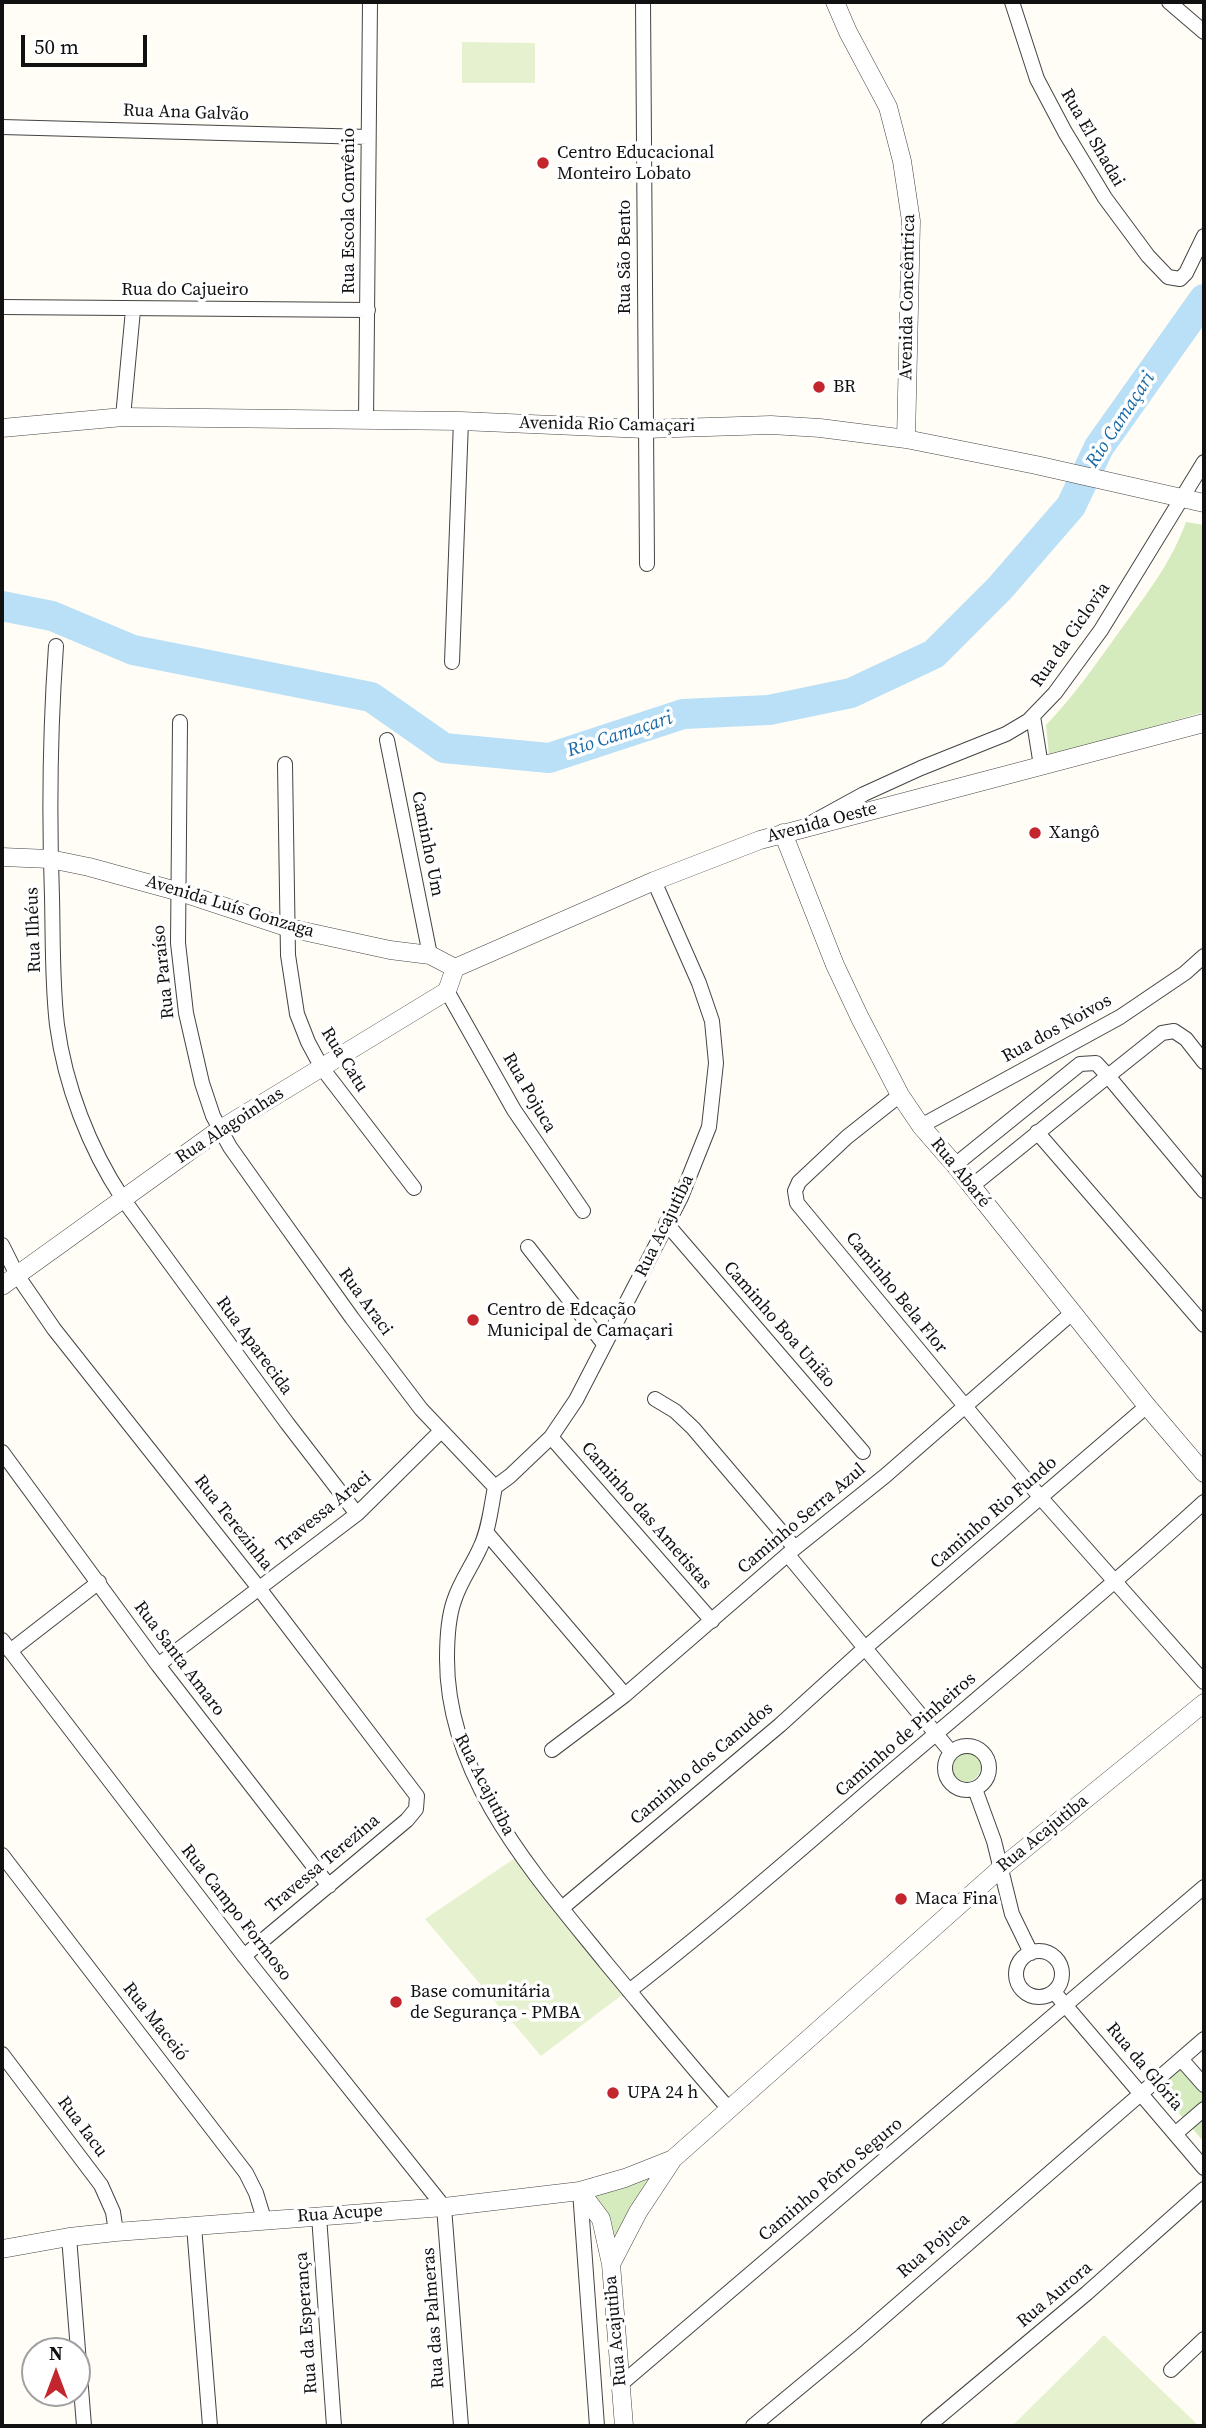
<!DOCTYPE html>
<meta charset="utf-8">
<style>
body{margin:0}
#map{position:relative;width:1206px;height:2428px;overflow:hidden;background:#fffdf5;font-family:"Source Serif 4",serif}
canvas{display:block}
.frame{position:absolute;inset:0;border:4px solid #111;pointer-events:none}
.north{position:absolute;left:21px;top:2337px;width:70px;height:70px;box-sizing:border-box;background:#fff;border:2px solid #a0a0a0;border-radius:50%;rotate:0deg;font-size:19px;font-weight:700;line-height:28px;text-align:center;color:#111}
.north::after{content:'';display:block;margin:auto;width:24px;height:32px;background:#c4262e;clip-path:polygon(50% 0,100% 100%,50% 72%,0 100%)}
.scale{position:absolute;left:21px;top:35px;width:126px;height:32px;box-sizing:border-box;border:4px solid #111;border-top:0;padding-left:9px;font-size:21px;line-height:24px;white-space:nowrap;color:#111;-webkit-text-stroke:5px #fff;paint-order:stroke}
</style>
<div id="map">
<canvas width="1206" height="2428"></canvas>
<div class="frame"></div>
<div class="north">N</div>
<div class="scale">50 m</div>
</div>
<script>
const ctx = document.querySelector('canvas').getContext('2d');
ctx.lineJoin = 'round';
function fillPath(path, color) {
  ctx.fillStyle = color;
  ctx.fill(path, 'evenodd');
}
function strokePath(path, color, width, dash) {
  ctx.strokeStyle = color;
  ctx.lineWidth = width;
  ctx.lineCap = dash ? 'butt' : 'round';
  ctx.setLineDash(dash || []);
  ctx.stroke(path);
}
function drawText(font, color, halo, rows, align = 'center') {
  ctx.font = font + ' "Source Serif 4",serif';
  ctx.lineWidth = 7;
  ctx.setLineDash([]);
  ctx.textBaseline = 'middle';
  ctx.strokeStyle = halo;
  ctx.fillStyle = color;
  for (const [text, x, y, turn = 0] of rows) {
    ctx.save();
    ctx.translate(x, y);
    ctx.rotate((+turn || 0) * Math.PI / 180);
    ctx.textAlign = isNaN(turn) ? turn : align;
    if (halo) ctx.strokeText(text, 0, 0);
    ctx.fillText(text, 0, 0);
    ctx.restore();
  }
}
fillPath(new Path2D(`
 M1186,522l18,3v187l-155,44 -3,-31c28,-29 50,-61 73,-93 27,-37 51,-67 67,-110z
 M949 1766a16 16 0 1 1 32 0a16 16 0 1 1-32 0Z
 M1178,2065l26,29v48l-49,-57z
 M661,2166l-49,94 -22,-68z`), '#d5ebbd');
fillPath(new Path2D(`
 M462,42l73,1v40h-73z
 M515,1858l107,137 -81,61 -116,-137z
 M1104,2335l95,91h-187z`), '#e6f2cf');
strokePath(new Path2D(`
 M2,606l50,10 81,34 238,47 73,51 105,10 134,-44 86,-4 82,-17 83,-39 66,-66 71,-82 28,-59 105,-148`), '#b9e0f7', 30);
const minor = new Path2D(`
 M643,2l4,562
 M1012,2l25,77 28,53 40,66 43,58 20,21 12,2 6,-6 18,-37
 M1169,2l35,30
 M2,127l366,10
 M2,307l366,3
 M123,417l10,-107
 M366,421l4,-419
 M56,646c-6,84 -7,167 -4,251 1,42 0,86 5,128 8,60 32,123 66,174l164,224 70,91
 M452,662l9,-241
 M1033,716l8,50
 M180,722l-2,221 8,70 16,70 11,33 17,31 34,48 88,123 69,91 74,78
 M387,740l43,215
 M285,764l3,191 9,59 11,28 14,26 92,120
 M813,822l51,-28 57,-26 85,-34 22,-13 27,-28 46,-63 103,-168
 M654,881l45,102 13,38 4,42 -7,64 -28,70 -105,203 -25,37 -41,39 -15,11c-4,20 -6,43 -15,61 -8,18 -20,34 -26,53 -6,17 -7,40 -7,58 0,120 88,216 159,304 41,49 81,99 124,147
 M447,991l67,119 69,101
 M1204,1062l-18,-23 -12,-8 -12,2 -54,43 96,115
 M900,1095l-53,42 -48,45 -4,9 2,12 244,295 163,184
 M921,1126l199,-109 65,-44 19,-17
 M1037,1132l167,193
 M955,1165l125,-101 16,-1 12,13 -136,110
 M666,1223l197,229
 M2,1245l15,30 37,54 204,258 159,209 -1,13 -9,11 -163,136
 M528,1247l76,97
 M655,1399l20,12 18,17 102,120
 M551,1437l161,184
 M2,1452l156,213 171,221
 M486,1532l139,163
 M788,1555l163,197
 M2,1640l242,316 200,251 17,219
 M10,1651l89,-69
 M158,1665l199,-151 84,-83
 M945 1768a22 22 0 1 1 44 0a22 22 0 1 1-44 0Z
 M552,1750l73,-55 170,-147 90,-72 187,-163
 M975,1789l19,52 18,73 19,39
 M2,1855l244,318 10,20 8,26
 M562,1908l218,-183 85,-77 282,-242
 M1016 1974a23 23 0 1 1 46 0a23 23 0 1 1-46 0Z
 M629,1991c89,-69 172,-142 257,-215 107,-91 215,-180 318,-274
 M1054,1992l150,176
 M2,2054l99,131 12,27 3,20
 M1181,2059l23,26
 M1175,2134l29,-25
 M580,2191l17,235
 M319,2216l15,210
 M194,2226l16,200
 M69,2237l15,189
 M1171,2370l33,-31
 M621,2384l583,-497
 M753,2426l105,-87 346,-300
 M928,2426l159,-133 117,-104`);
const tertiary = new Path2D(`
 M835,2l13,30 40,75 14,54 9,60 -5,218
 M2,428l121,-11 338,4 184,8 126,-4 49,3 86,11 130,26 168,38
 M783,833l52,132 25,53 40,77 21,31 34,39 192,241 57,67
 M2,857l48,2 39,8 91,25 109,36 101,22 40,5 25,13
 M455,968l199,-87 106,-41 444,-117
 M2,1286l217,-156 228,-139 8,-23
 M580,2191l21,28 10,45
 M2,2249l67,-12 47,-5 328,-25 136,-16 45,-13 48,-19
 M624,2426l-13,-162 27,-52 35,-53 328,-291 203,-165`);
strokePath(minor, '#444', 16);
strokePath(tertiary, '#444', 19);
strokePath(minor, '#fff', 14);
strokePath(tertiary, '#fff', 18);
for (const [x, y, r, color] of [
 [543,163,7,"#c4262e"],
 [819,387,7,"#c4262e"],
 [1035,833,7,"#c4262e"],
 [473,1320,7,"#c4262e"],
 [901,1899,7,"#c4262e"],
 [396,2002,7,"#c4262e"],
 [613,2093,7,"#c4262e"]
]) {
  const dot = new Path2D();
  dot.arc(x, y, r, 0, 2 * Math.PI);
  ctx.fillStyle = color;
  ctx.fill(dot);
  strokePath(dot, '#fff', 2.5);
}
drawText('18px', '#111', '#fff', [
 ["Rua Ana Galvão",186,113,2],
 ["Rua El Shadai",1092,138,60],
 ["Rua Escola Convênio",349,211,-90],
 ["Rua São Bento",625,257,-90],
 ["Rua do Cajueiro",185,290],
 ["Avenida Concêntrica",908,297,-89],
 ["Avenida Rio Camaçari",607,425,1],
 ["Rua da Ciclovia",1071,635,-55],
 ["Avenida Oeste",822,823,-15],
 ["Caminho Um",427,844,79],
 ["Avenida Luís Gonzaga",230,907,17],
 ["Rua Ilhéus",34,930,-92],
 ["Rua Paraíso",164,972,-96],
 ["Rua dos Noivos",1057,1029,-29],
 ["Rua Catu",344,1060,58],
 ["Rua Pojuca",529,1093,60],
 ["Rua Alagoinhas",230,1126,-33],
 ["Rua Abaré",960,1173,51],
 ["Rua Acajutiba",665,1226,-64],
 ["Caminho Bela Flor",896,1293,51],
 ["Rua Araci",365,1302,54],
 ["Caminho Boa União",779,1325,49],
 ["Rua Aparecida",254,1346,54],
 ["Travessa Araci",324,1512,-39],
 ["Caminho Rio Fundo",994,1513,-41],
 ["Caminho das Ametistas",646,1516,49],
 ["Caminho Serra Azul",802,1519,-40],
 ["Rua Terezinha",233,1523,52],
 ["Rua Santa Amaro",179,1659,53],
 ["Caminho de Pinheiros",906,1735,-41],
 ["Caminho dos Canudos",702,1764,-40],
 ["Rua Acajutiba",484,1785,63],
 ["Rua Acajutiba",1043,1834,-39],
 ["Travessa Terezina",323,1864,-40],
 ["Rua Campo Formoso",236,1913,52],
 ["Rua Maceió",155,2022,52],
 ["Rua da Glória",1144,2067,50],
 ["Rua Iacu",82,2127,53],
 ["Caminho Pôrto Seguro",831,2180,-40],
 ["Rua Acupe",340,2214,-4],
 ["Rua Pojuca",934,2246,-41],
 ["Rua Aurora",1055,2295,-40],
 ["Rua das Palmeras",434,2318,-94],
 ["Rua da Esperança",307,2323,-94],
 ["Rua Acajutiba",616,2331,-95]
]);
drawText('18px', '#111', '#fff', [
 ["Centro Educacional",557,153],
 ["Monteiro Lobato",557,174],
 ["BR",833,387],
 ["Xangô",1049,833],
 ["Centro de Edcação",487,1310],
 ["Municipal de Camaçari",487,1331],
 ["Maca Fina",915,1899],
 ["Base comunitária",410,1992],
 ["de Segurança - PMBA",410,2013],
 ["UPA 24 h",627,2093]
], 'left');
drawText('italic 19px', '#1768a6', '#fff', [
 ["Rio Camaçari",1121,420,-57],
 ["Rio Camaçari",620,735,-18]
]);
</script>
